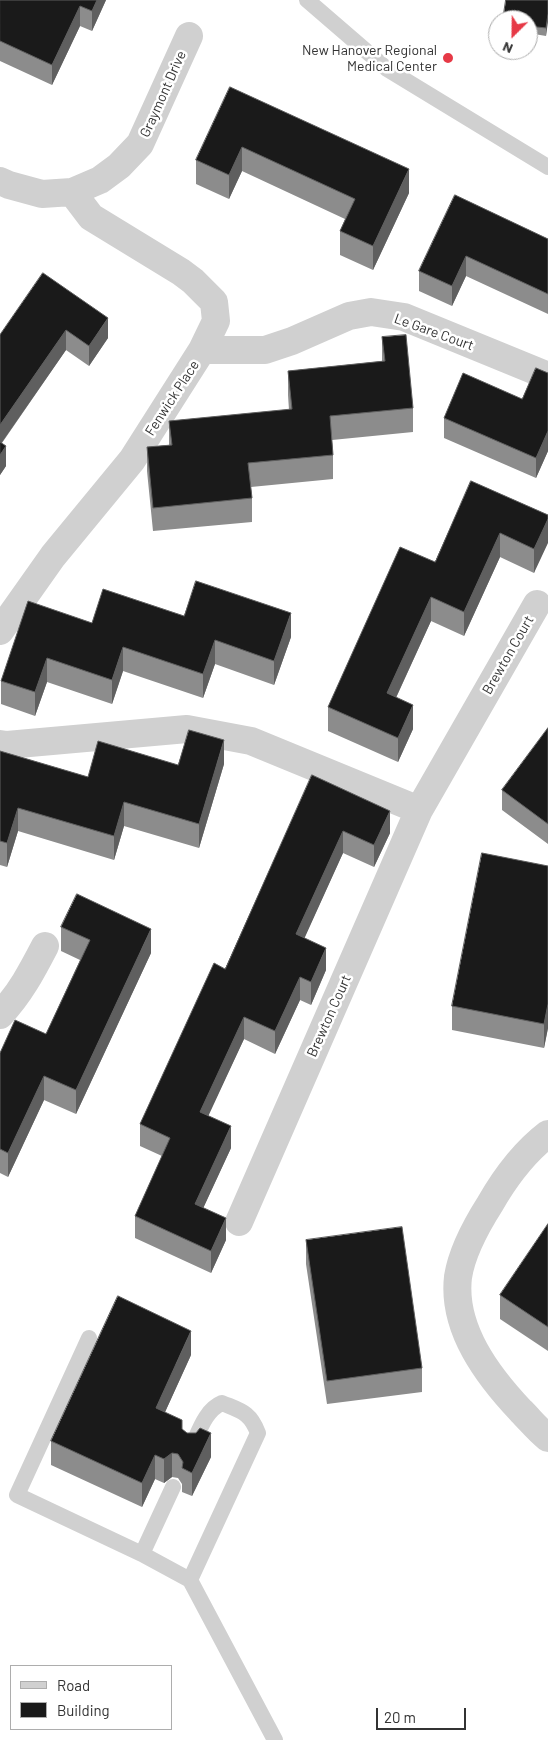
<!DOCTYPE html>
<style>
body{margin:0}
#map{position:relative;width:548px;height:1740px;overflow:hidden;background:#fff;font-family:Barlow,sans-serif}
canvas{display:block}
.legend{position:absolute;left:10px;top:1665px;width:162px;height:65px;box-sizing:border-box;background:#fff;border:1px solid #adadad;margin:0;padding:6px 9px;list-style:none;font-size:15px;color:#333}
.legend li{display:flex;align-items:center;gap:10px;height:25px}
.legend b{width:25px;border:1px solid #adadad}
.north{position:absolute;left:488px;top:10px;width:50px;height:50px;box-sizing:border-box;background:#fff;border:1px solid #adadad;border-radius:50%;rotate:203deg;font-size:14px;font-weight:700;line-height:20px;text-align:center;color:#333}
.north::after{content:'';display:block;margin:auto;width:18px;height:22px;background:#e63946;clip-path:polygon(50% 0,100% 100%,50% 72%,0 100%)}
.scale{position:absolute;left:376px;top:1708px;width:90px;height:22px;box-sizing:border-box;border:2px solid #333;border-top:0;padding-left:6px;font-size:15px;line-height:18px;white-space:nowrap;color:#333;-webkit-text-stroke:4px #fff;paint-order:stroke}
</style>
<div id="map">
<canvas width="548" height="1740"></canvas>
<ul class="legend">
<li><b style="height:6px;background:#d0d0d0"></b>Road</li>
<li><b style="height:14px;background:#1a1a1a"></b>Building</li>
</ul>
<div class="north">N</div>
<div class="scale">20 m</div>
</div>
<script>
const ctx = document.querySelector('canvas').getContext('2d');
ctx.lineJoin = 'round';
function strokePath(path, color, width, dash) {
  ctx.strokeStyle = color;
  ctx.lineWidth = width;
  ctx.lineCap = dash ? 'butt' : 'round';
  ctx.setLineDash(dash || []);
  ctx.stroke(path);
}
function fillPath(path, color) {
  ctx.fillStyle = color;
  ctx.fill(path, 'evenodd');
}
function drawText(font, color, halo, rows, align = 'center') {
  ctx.font = font + ' Barlow,sans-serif';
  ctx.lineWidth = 5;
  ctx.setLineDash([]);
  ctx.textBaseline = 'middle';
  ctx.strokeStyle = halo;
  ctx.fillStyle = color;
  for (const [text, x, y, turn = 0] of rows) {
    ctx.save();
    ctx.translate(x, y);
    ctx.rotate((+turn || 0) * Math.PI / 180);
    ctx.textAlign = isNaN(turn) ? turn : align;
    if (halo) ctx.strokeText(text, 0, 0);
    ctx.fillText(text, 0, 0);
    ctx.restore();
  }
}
strokePath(new Path2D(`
 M307,0l80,69 161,98
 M89,1338l-72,157 125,59 48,26 85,160
 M142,1554l31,-67
 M190,1580l68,-147c-8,-21 -17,-22 -36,-30 -17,7 -23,29 -31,45`), '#d0d0d0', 16);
strokePath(new Path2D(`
 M0,181l9,4 33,9 30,-2 28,-12 19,-14 21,-22 49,-108
 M202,350h63l27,-9 57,-25 22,-4 33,5 144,59
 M0,631l53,-75 79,-96 70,-110 14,-29 -2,-19 -21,-21 -12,-9 -90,-55 -19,-25
 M0,744l7,1 180,-16 64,12 168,69
 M0,1015c20,-21 32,-44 45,-69
 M548,1134c-25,19 -43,44 -58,70 -14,22 -28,47 -32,73 -6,52 30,99 63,134 9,9 17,19 27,27
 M239,1222l180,-412 118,-206`), '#d0d0d0', 28);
fillPath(new Path2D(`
 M0,0h106l-14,31 -12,-5 -28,59 -52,-24z
 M548,0l-2,36 -18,-3v-13z
 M230,87l179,106 -36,77 -33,-15v-24l5,-12 -103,-48 -13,28 -33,-15v-24z
 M455,195l93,44v75l-82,-38 -14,30 -33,-15v-20z
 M43,273l65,65 -19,28 -23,-16 -64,93 4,23 -6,9v-140z
 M382,337l31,71v24l-81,8 1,15v24l-82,8 1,11v24l-99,9 -6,-60v-24l22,-2v-24l120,-11 -1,-15v-24l94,-10z
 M548,373v78l-12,27 -92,-40v-20l78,-19z
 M471,481l77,34 -14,58 -34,-16 -36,79 -33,-15 -35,77 17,31 -15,33 -70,-31v-24l107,-145z
 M184,616l107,21 -17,48 -59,-21 -12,34 -80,-27 -11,33 -65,-22 -12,34 -34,-12v-23l91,-58z
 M548,728v116l-46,-34v-20z
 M0,751l88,26 90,-12 46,-1 -25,84 -75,-22 -10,34 -96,-29 -11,36 -7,-2z
 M312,775l78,58 -16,34 -31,-14 -39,85 22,32 -15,35 -11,-5 -25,54 -31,-15 -36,76 23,33 -28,60 23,32 -15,33 -76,-35v-22l27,-60 -22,-10v-22l85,-155z
 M548,866v162l-4,20 -92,-18v-24z
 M61,927l90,26 -75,161 -32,-14 -36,77 -8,-4v-120l46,-19 34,-74 -19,-9z
 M548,1224v127l-48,-32v-24z
 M306,1240l116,128v24l-95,12 -21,-140z
 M191,1355l-26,57 46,45 -19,39 -10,-4v-8l-4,-6 -6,-1 -8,6 -9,-4 -13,28 -91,-42v-24z`), '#8c8c8c');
fillPath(new Path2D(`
 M97,0h9l-14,31v-20z
 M80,6v20l-28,59v-20z
 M548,14v8l-2,14v-8z
 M242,147v24l-13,28v-24z
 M409,169v24l-36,77v-24z
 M466,256v20l-14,30v-20z
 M108,318v20l-19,28v-20z
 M66,330v20l-66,95v-20z
 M548,431v20l-12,27v-20z
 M6,446v20l-6,9v-20z
 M548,519v24l-14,30v-24z
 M500,533v24l-36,79v-24z
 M431,597v24l-44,96v-24z
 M291,613v24l-17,48v-24z
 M215,640v24l-12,34v-24z
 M123,647v24l-11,33v-24z
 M47,658v24l-12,34v-24z
 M413,705v24l-15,33v-24z
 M224,740v24l-25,84v-24z
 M124,802v24l-10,34v-24z
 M18,808v23l-11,36v-24z
 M390,811v22l-16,34v-22z
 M343,831v22l-47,104v-23z
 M151,929v24l-75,161v-24z
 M326,948v22l-15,35v-23z
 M300,977v23l-25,54v-23z
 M548,1004v24l-4,20v-24z
 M244,1017v22l-44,95v-22z
 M44,1076v24l-36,77v-24z
 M231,1126v22l-36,78v-22z
 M226,1218v22l-15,33v-22z
 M191,1331v24l-35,77v-24z
 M211,1433v24l-19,39v-23z
 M172,1453v24l-8,6v-24z
 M155,1455v24l-13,28v-24z`), '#5f5f5f');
const building = new Path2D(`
 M0,0h97l-5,11 -12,-5 -28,59 -52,-24z
 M506,0h42v14l-2,14 -18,-2v-6h-25z
 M230,87l179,82 -36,77 -33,-15 15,-32 -113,-52 -13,28 -33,-15z
 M455,195l93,44v55l-82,-38 -14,30 -33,-15z
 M43,273l65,45 -19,28 -23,-16 -66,95v-90z
 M406,335l7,73 -83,8 3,39 -85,8 4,35 -99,10 -6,-61 25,-2 -3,-24 123,-12 -4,-38 97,-10 -3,-24z
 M536,368l12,5v58l-12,27 -92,-40 19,-45 59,26z
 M0,442l6,4 -6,9z
 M471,481l77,34v4l-14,30 -34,-16 -36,79 -33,-15 -44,96 26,12 -15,33 -70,-31 72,-160 35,15z
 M196,581l95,32 -17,48 -59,-21 -12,34 -80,-27 -11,33 -65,-22 -12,34 -34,-11 27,-80 64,22 11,-34 81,27z
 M548,728v96l-46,-34z
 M189,730l35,10 -25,84 -75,-22 -10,34 -96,-28 -11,35 -7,-2v-90l88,26 10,-36 80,24z
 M312,775l78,36 -16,34 -31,-14 -47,103 30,14 -15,34 -11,-5 -25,54 -31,-14 -44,95 31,14 -36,78 31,14 -15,33 -76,-35 35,-78 -30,-14 74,-161 11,6z
 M482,853l66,13v138l-4,20 -92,-18z
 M77,894l74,35 -75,161 -32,-14 -36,77 -8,-4v-96l15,-33 31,14 44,-94 -29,-13z
 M548,1224v103l-48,-32z
 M402,1227l20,141 -95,13 -21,-141z
 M118,1296l73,35 -35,77 26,12v9l5,4h9l4,-5 11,5 -19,40 -10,-5 1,-6 -5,-8 -6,-1 -8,6 -9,-4 -13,28 -91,-42z`);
fillPath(building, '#1a1a1a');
strokePath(building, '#5f5f5f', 1);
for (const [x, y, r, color] of [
 [448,58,6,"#e63946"]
]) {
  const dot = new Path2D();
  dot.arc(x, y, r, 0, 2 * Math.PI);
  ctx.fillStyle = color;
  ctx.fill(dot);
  strokePath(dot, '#fff', 2);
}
drawText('14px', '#333', '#fff', [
 ["New Hanover Regional",437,50],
 ["Medical Center",437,66]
], 'right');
drawText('14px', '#333', '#fff', [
 ["Graymont Drive",163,94,-66],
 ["Le Gare Court",434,332,20],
 ["Fenwick Place",172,398,-57],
 ["Brewton Court",508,655,-60],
 ["Brewton Court",329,1016,-66]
]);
</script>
